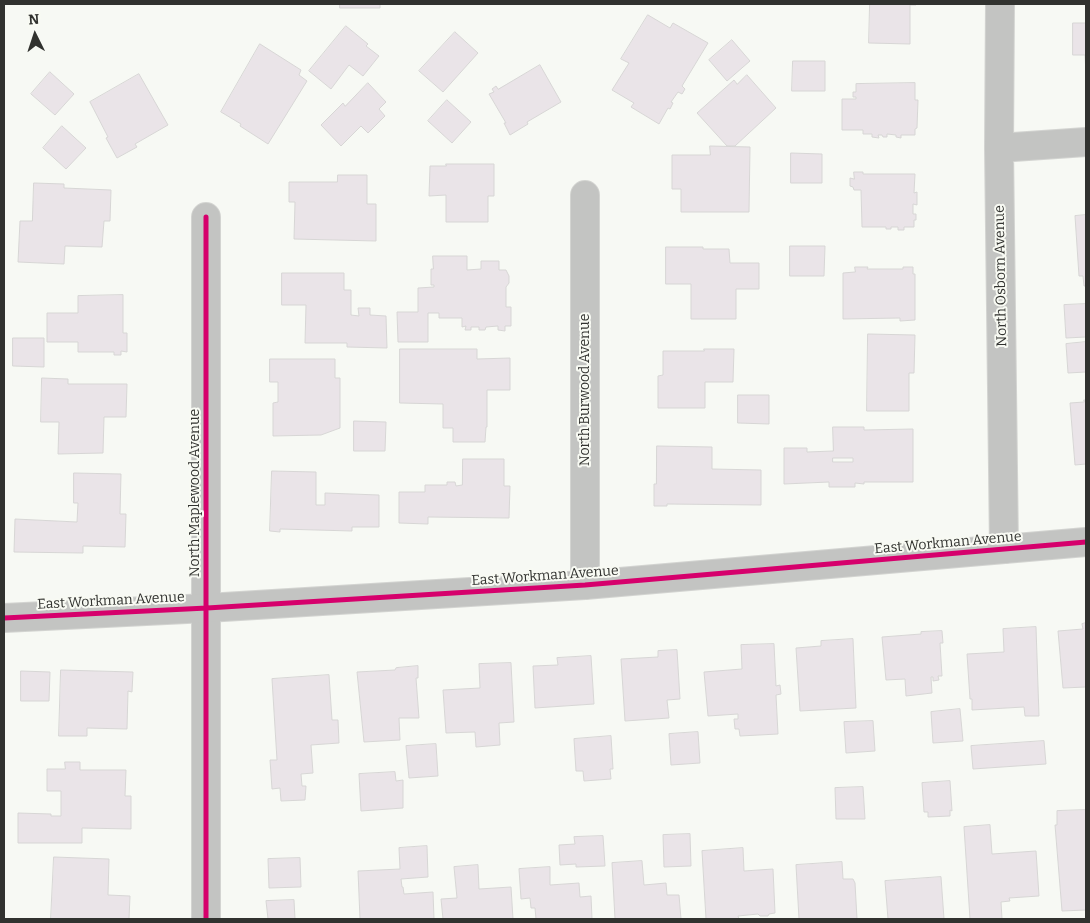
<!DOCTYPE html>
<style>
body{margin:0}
#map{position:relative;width:1090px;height:923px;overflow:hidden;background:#f7f9f4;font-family:Bitter,serif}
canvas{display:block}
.frame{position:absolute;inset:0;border:5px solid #31322f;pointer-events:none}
.north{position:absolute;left:10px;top:10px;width:50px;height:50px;-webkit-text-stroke:4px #f8faf3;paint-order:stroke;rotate:356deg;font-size:14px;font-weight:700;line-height:20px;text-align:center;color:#31322f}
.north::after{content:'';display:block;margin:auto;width:18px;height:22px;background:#31322f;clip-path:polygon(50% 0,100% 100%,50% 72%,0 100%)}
</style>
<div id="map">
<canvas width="1090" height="923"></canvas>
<div class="frame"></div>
<div class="north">N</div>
</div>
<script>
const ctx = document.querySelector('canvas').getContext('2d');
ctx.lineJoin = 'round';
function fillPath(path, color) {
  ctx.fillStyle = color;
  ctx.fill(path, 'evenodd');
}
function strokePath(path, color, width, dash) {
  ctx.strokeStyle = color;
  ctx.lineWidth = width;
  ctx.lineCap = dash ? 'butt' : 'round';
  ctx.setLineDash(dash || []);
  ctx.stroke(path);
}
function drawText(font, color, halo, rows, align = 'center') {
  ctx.font = font + ' Bitter,serif';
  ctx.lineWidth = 4;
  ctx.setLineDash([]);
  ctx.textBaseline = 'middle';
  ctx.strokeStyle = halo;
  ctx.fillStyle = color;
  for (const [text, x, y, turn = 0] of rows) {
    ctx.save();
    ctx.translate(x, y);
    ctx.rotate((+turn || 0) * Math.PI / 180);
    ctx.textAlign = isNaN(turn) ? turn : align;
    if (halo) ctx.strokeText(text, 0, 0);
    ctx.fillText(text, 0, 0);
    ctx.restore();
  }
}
const building = new Path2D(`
 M340,4h40v4h-40z
 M870,4h46v1h-6v39l-41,-1z
 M648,15l22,13 3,-5 35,20 -26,43 3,3 -3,5 -4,-2 -7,10 2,1 -3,6 -2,-1 -9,16 -28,-17 3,-4 -22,-13 17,-27 -8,-4z
 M1073,23h13v51l-1,-19h-12z
 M346,26l22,18 -2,2 13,10 -16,20 -14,-11 -18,24 -22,-18z
 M455,32l23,21 -35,39 -24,-21z
 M732,40l18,21 -23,20 -18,-21z
 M260,44l41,26 -2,5 8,6 -39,63 -28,-18 1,-2 -20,-12z
 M793,61h32v30h-33z
 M540,65l21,37 -34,20 1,2 -18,11 -6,-12h2l-17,-29 5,-2 -2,-3 4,-3 2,3z
 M50,72l24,22 -19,21 -24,-21z
 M139,74l29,51 -33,19 2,3 -20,11 -11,-20 2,-1 -18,-35z
 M747,75l29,33 -41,38h-8l-30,-33 37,-33 3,4z
 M368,83l18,19 -7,7 6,7 -17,17 -7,-7 -20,20 -20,-21 22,-22 2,3z
 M915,83v17h3l-1,28 -2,1v6h-14v3l-5,-1v-2l-9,-1v3h-4l-1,-2h-4l1,3 -7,-1v-3h-9v-4h-21v-31h14v-2h-3v-5h3v-8z
 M447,100l24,22 -19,21 -24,-22z
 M62,126l24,22 -20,21 -23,-21z
 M710,146l40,1 -1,65h-68v-23h-9v-34h38z
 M791,153l31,1v29h-31z
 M446,164h48v32h-6v26h-42v-27l-17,1 1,-30h16z
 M854,172h9v2h52l-1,19 3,-1v13l-4,-1v10h3v6h-2v7h-10v3h-6v-3h-7v2h-5v-2h-24l-1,-37h-7l-1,-3 -3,-1v-8l4,1z
 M338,175h29v29h9v37l-82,-2 1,-37h-6v-20h48z
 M34,183l30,1v4l47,2 -1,31h-6l-2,26 -37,-1 -1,18 -46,-2 2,-41h12z
 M1086,215v71h-2l-1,-10h-4l-4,-60z
 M790,246h35l-1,30h-34z
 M666,247h37v2h26l1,14h29v26h-23v30h-45v-35h-25z
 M433,256h34v14l14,-1v-8h18v9h7l3,6v7l-3,4v20h5v19h-6v5l-7,-1v-4l-12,1 -1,3h-6v-3h-8v3h-6l1,-4 -4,1v-9h-23v-5h-11v29h-30l-1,-30h21v-24l16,-1v-2h-3v-16h2z
 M855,267h13l-1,2h36v-2h10v7h2v46l-15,1v-3l-57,1v-46l12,-1z
 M282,273h62v17h7v25l8,1 -1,-8h12v7l16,1 1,32 -40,-1v-4h-42l1,-38h-24z
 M123,295v38h4v19l-6,-1v4h-7v-3h-36v-10h-31v-29h31v-17z
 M1086,304v33l-20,1 -2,-33z
 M868,334l47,1 -1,38h-5v38h-42z
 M13,338h31v29l-31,-1z
 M1086,342v30l-18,1 -2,-29z
 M400,349h77v10l33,-1v32h-23v37h-1l-1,15h-32v-14h-10v-24l-43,-1z
 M704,349h30l-1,33h-28v26h-47v-32l5,-1v-24h41z
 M270,359h65v19h5v50l-19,7 -48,1v-33l5,-1v-20h-8z
 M42,378l26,1v5h59l-1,33h-22l-1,36 -45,1 1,-32h-18z
 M738,395h31v29l-31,-1z
 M1084,400h2v64l-11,1 -5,-62 14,-1z
 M354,421l32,1 -1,29h-31z
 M833,427h31v3l49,-1v53h-49v2l-9,-1v4h-26v-5l-45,2v-36h23v4l26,-1zM833,458h20v4h-20z
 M657,446l55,1v22l49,1v35l-94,-1v2h-13v-22h2z
 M463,459h41v27h6l-1,32 -81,-1v7l-29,-1v-31h26v-7h22v-3h8l1,4 6,-1z
 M272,471l44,1v33h9v-12l54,2v32h-27v4l-72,-2v3l-10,-1z
 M74,473l47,1 -1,40h6l-1,33 -42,-1v7l-69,-1 1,-33 62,3 1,-19h-4z
 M1086,623v64l-23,1 -5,-57 25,-2 -1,-5z
 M1036,627l3,89h-14l-1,-9 -52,3v-11h-2l-3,-45 37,-2 -1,-23z
 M942,631l1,12h-3l2,33h-4l1,4 -6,1v-4h-2l1,16 -26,3 -1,-17 -19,1 -4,-43 39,-3v-2z
 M853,639l3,69 -56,3 -4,-63 25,-2v-5z
 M774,644l2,42 4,-1 1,9 -5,1 2,39 -38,2 -1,-7h-4l-1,-10h4v-5l-30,2 -4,-44 38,-3 -1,-24z
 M677,650l3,49 -13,1 2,18 -44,3 -4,-62 37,-2v-6z
 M591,656l3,48 -59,4 -2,-42 25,-1 -1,-7z
 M511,663l3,59 -15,1 1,22 -24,2 -1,-15 -29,1 -3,-43 37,-2 -1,-24z
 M418,666v12h-2l3,40h-20l1,22 -36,2 -7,-70 38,-2 1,-2z
 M61,670l72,2 -1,20 -4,-1 -1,38 -40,-1v8h-28z
 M21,671l29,1 -1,29h-28z
 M329,675l3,45h6l1,23 -28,2 2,28 -12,1 1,12h4l-1,14 -24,1 -1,-13 -8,1 -2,-29h7l-5,-81z
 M960,709l3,32 -30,2 -2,-31z
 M873,721l2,30 -29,2 -2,-31z
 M698,732l2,31 -29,2 -2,-31z
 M611,736l2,33h-3l1,10 -27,2 -1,-10h-7l-2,-32z
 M1044,741l2,23 -73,5 -2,-23z
 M436,744l2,32 -29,2 -3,-32z
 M65,762h15v8h46l-1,26h6v33l-49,-1v15h-64v-30l33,1v2h10v-25h-14v-22h18z
 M395,772l1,9 7,-1v28l-42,3 -2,-37z
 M950,781l2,30 -2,-1v6l-22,1v-5h-4l-2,-29z
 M863,787l2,32h-29l-1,-31z
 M1086,810v100l-24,1 -7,-86h2v-14z
 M990,825l2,29 44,-3 3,45 -30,2 1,3 -9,1 1,17h-32l-6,-92z
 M690,834l1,32 -27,1 -1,-32z
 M603,836l2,30 -29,1v-3l-16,1 -1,-20 16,-1 -1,-7z
 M427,846l1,31 -27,2 1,8h1l1,7 29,-2 1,27h-74l-2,-48 42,-2 -1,-21z
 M743,848l1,23 29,-2 2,44 -6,1 -1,2h-8l-2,-2 -20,2 1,3h-33l-4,-68z
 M54,857l55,2 -1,36 22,1 -1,23h-78z
 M300,858l1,29 -32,1 -1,-29z
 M642,861l2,24 22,-2 1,12h12l2,24h-66l-3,-56z
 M842,862l1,17h10l2,4 2,36h-58l-3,-54z
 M478,865l1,24 32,-2 2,32h-70l-2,-20 16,-1 -3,-31z
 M550,867v18l29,-2 1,14 11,-1 1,23h-56l-1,-11h-4l-1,-10 -9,1 -2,-30z
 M941,877l3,42h-56l-3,-38z
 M294,900l1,19h-27l-2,-18z`);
fillPath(building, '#eae4e8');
strokePath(building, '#d7d6d5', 1);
const minor = new Path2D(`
 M1000,4l-1,144 5,401
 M999,148l87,-6
 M585,195v390
 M206,919v-702`);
const tertiary = new Path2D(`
 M4,618l203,-10 378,-23 501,-43`);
strokePath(minor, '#d3d4d1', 30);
strokePath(tertiary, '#d3d4d1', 30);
strokePath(minor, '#c3c4c2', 28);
strokePath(tertiary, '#c3c4c2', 28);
strokePath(new Path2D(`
 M4,618l203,-10 378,-23 501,-43
 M206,919v-702`), '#d6006c', 5);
drawText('14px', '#31322f', '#f8faf3', [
 ["North Osborn Avenue",1001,276,-91],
 ["North Burwood Avenue",585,390,-90],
 ["North Maplewood Avenue",195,493,-90],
 ["East Workman Avenue",948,543,-5],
 ["East Workman Avenue",545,576,-4],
 ["East Workman Avenue",111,601,-3]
]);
</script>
